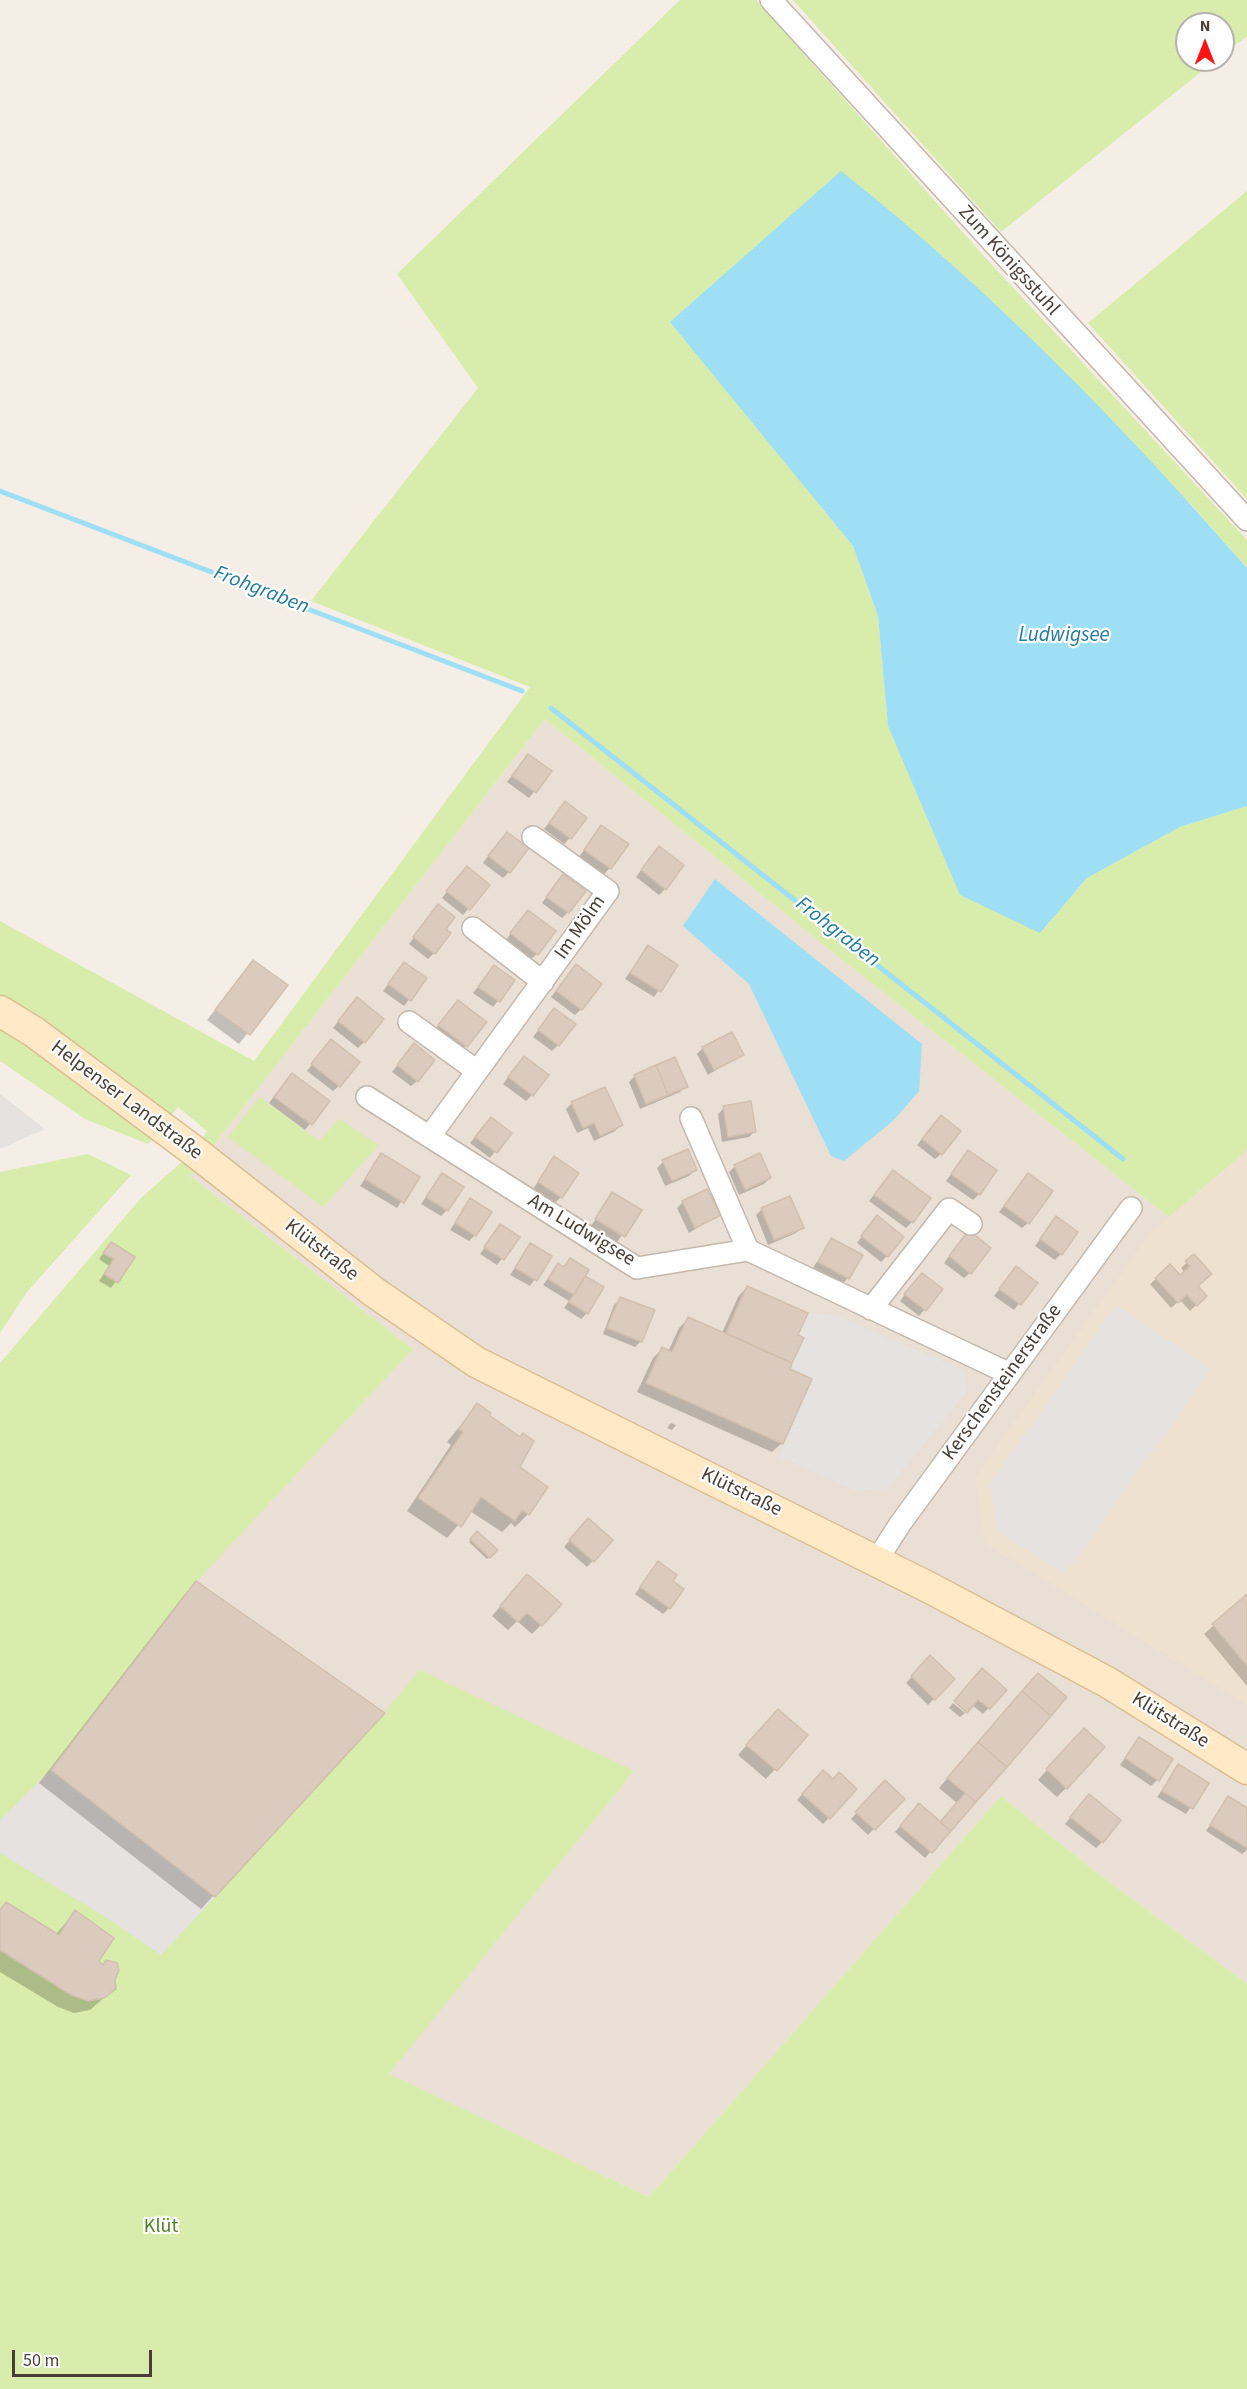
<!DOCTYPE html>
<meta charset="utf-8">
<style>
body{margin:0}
#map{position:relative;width:1247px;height:2389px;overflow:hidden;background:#f4eee6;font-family:"Source Sans 3",sans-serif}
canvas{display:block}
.north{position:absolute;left:1175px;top:12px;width:60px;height:60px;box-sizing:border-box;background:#fff;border:2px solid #b6b2ae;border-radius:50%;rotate:0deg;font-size:16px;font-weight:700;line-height:24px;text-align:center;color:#483e35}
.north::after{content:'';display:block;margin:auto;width:21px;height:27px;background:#ff1413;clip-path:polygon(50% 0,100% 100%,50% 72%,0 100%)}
.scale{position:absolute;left:12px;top:2350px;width:140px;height:27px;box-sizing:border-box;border:3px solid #483e35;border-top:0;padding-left:8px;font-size:18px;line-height:21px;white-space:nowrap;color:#483e35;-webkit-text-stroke:4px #fff;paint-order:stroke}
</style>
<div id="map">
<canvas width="1247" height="2389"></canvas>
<div class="north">N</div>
<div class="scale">50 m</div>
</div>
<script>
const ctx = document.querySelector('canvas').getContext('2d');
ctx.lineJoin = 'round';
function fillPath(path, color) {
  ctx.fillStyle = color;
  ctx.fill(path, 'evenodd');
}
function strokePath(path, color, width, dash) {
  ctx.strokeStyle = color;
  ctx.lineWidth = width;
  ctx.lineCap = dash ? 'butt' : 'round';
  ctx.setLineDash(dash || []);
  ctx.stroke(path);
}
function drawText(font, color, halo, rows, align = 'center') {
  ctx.font = font + ' "Source Sans 3",sans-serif';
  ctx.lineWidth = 4.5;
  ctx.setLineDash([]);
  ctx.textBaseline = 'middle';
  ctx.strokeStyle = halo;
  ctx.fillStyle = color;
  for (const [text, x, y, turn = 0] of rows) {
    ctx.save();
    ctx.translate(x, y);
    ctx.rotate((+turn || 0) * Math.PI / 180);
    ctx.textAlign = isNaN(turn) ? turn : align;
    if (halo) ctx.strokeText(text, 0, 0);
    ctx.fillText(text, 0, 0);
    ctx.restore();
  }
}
fillPath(new Path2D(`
 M545,719l296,240 328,258 78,-67v834l-151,-112 -95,-76 -352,401 -261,-123 246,-303 -249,-58 -189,-132 217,-232 -223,-173z`), '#e9dfd4');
fillPath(new Path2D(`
 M1247,1150v555l-262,-162 -10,-66 175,-244z`), '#efe1cf');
fillPath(new Path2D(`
 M680,0h76l226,254 265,286v28l-57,-65 -519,-181 182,224 25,70 10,110 152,207 47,-55 93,-51 67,-21v344l-78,67 -328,-258 -296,-240 -355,457 223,173 -216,232 187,132 36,-43 214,101 -245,303 260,123 352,-401 95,76 151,112v405h-1247v-1026l141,-165 53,-47 13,-20 -29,-24 -30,37 -63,-25 -85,-58v-140l254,140 276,-374 -219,-86 167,-213 -81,-114z
 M793,0h454v36l-24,19v-31h-36v36h29l-215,172z
 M1247,191v308l-159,-176z
 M260,1097l59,44 20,-22 40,26 -56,62 -95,-70z
 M88,1154l43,21 -104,117 -27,41v-161z`), '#d8ecac');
fillPath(new Path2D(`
 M0,1094l45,35 -45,20z
 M1116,1305l95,64 -146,205 -68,-43 -7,-47z
 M808,1313l24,1 132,56 4,21 -81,98 -31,2 -77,-34 33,-78 -22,-10 14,-31 -6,-3z
 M51,1770l164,127 -54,58 -54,-37 -107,-65v-33z`), '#e5e2df');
fillPath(new Path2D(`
 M841,171c148,117 282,255 406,397v238l-67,21 -93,51 -47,55 -80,-38 -72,-169 -10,-110 -25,-70 -183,-224z
 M715,879l207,165 -3,47 -25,29 -50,41 -13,-5 -82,-172 -66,-58z`), '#9edff6');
fillPath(new Path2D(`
 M523,762l27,10 -21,26 -22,-16z
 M565,803l5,35 -6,6 -20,-15z
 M601,827l9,41 -6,6 -25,-17z
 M501,839l8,33 -6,6 -20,-15z
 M653,854l12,35 -6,6 -23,-18z
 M461,874l27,12 -25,29 -21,-17z
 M557,882l11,30 -6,6 -20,-15z
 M433,912l11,18 -10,23 -6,6 -19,-15z
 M522,918l15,36 -6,5 -25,-19z
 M648,947l28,18 -22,32 -29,-18z
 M253,962l32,24 -46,58 -32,-24z
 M576,966l5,43 -6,6 -24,-18z
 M494,967l4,34 -5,6 -20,-14z
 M399,970l26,9 -21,27 -21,-15z
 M351,1005l13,37 -6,6 -25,-20z
 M452,1008l33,15 -25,29 -27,-20z
 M554,1010l4,35 -6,6 -19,-14z
 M325,1047l14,39 -6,5 -26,-20z
 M703,1048l39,6 -34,21 -11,-21z
 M408,1051l9,30 -6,5 -19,-14z
 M518,1064l14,31 -6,6 -23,-17z
 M635,1076l51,10 -6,6 -40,17 -11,-27z
 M286,1081l42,20 -23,29 -36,-27z
 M572,1103l49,22 -6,6 -21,10 -6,-13 -11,5 -11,-24z
 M724,1108l31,23 -6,6 -27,5 -4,-28z
 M935,1123l6,31 -6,5 -18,-14z
 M485,1125l25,8 -20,25 -20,-15z
 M381,1155l36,22 -20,31 -37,-22z
 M555,1158l6,39 -6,6 -22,-14z
 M963,1158l16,36 -6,6 -27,-19z
 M663,1162l32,8 -6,6 -24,10 -8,-18z
 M735,1166l35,12 -6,6 -25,11 -10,-23z
 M893,1172l19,50 -6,6 -37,-27z
 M442,1175l5,35 -6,6 -20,-12z
 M1028,1175v48l-6,5 -23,-16z
 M613,1194l26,17 -22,31 -26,-16z
 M471,1200l4,35 -6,6 -19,-11z
 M683,1202l36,13 -30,18 -12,-25z
 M762,1209l40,18 -6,6 -28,12 -12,-30z
 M1056,1218l5,36 -6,6 -20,-14z
 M872,1223l15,33 -6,6 -24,-19z
 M500,1226l18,11 -21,28 -17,-11z
 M963,1238l7,35 -6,5 -20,-15z
 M831,1240l17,38 -6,6 -29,-16z
 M111,1243l22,14 -22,31 -12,-7 10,-15 -10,-7z
 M530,1245l20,12 -20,29 -20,-11z
 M1194,1256l2,30 9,10 -15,15 -10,-11 -9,8 -21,-24 6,-5 24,-2 5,-4 -4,-5z
 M570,1260l13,16 4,37 -6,6 -17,-11 5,-7 -26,-16 15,-20 5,3z
 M1011,1274l25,9 -22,27 -20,-14z
 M916,1280l25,10 -22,26 -19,-15z
 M747,1287l55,51 -14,32 -6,73 -10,9 -135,-60 16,-34 9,-9 6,3 11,-24 10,-10 33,15 16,-36z
 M620,1299l21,42 -6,6 -32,-13 11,-29z
 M477,1405l10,11 31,52 28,19 -18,27 -13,13 -4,-4 -9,9 -32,-21 -23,27 -40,-27 44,-66 -4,-3z
 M671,1423l5,2 -4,5 -5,-2z
 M582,1526l29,14 -24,27 -23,-20z
 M477,1533l18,17 -8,9 -18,-17z
 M658,1563l13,19 -2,26 -6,6 -28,-20z
 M196,1583l186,130 -181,196 -162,-126 145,-188z
 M518,1586l23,39 -9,9 -15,-13 -9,9 -16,-14z
 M1247,1596v90l-43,-52z
 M930,1658l23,21 -25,26 -22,-22z
 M983,1670l22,20 -22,24 -11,-9z
 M1065,1698l-140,160 -30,-26 18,-21 27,12 17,-20 -18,-15 74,-86z
 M953,1703l12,10 -5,4 -11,-9z
 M769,1720l37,15 -40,44 -28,-24z
 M1075,1739l-9,49 -9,9 -19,-17z
 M1134,1745l23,35 -6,6 -31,-21z
 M1179,1766l28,17 -21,31 -29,-17z
 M817,1778l15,3 -3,37 -6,6 -26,-24z
 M885,1782l18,17 -35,36 -17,-16z
 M1228,1798l19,12v40l-5,4 -36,-23z
 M1083,1802l19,40 -6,6 -31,-24z
 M0,1910l56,24 19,-22 22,50 17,17v10l-24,21 -16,3 -16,-6 -58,-35z`), '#0003');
strokePath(new Path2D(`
 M0,491l522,200
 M551,708l572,451`), '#9edff6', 5);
const building = new Path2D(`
 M528,754l24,17 -16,22 -24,-17z
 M565,801l22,17 -16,21 -22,-16z
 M601,825l28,19 -18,25 -27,-19z
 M507,832l22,16 -19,25 -22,-17z
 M659,846l25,19 -18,25 -25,-20z
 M467,866l23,19 -20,25 -24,-19z
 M563,874l23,17 -17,22 -23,-16z
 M438,904l17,13 -9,12 5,4 -16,21 -22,-17z
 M528,910l28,21 -18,24 -28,-22z
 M648,945l30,20 -17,27 -31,-19z
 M253,960l35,25 -38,50 -35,-25z
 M404,962l23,16 -16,23 -23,-17z
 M576,964l26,20 -20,26 -26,-19z
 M494,965l21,15 -15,22 -22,-15z
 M357,997l27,22 -19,24 -27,-22z
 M458,1000l29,22 -20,25 -29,-22z
 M554,1008l22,16 -17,22 -21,-16z
 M732,1032l12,23 -30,15 -12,-23z
 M331,1039l29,23 -20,25 -29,-23z
 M414,1043l21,17 -17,22 -21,-17z
 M524,1056l25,19 -16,21 -25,-19z
 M675,1057l13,30 -20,8 -12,-30z
 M656,1065l12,30 -22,9 -12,-29z
 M292,1073l38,28 -18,24 -38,-28z
 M605,1087l18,38 -23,11 -6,-13 -11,5 -12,-26z
 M751,1101l5,31 -28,5 -5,-31z
 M941,1115l20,16 -19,24 -20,-16z
 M491,1117l21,16 -15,20 -22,-16z
 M688,1149l9,21 -25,11 -10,-21z
 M968,1150l29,20 -17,25 -29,-21z
 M381,1153l39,24 -16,26 -39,-24z
 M760,1153l11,25 -26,12 -11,-25z
 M554,1156l25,17 -17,25 -24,-16z
 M893,1170l38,28 -18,25 -39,-28z
 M442,1173l22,14 -16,24 -22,-14z
 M1028,1173l25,18 -24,33 -25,-18z
 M707,1189l14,26 -26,13 -13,-27z
 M612,1192l30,18 -17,27 -30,-18z
 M790,1196l14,32 -30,12 -13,-32z
 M470,1198l22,14 -16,24 -21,-13z
 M877,1215l27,22 -16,20 -27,-21z
 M1056,1216l22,16 -16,23 -22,-16z
 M500,1224l20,13 -16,23 -20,-13z
 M969,1230l22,18 -20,26 -22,-18z
 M831,1238l32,17 -14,24 -31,-17z
 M111,1242l24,15 -17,26 -14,-9 10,-15 -11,-6z
 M530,1243l22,13 -15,25 -22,-13z
 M1194,1254l18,20 -14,12 9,10 -10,10 -10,-11 -9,8 -23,-25 15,-14 10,11 10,-9 -5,-5z
 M570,1258l19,12 -15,25 -26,-16 10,-16 6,4z
 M1016,1266l22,17 -17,22 -22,-16z
 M922,1273l21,16 -17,22 -22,-17z
 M585,1276l19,11 -16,27 -19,-12z
 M747,1286l61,27 -10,22 6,3 -12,25 -66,-30z
 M620,1297l35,13 -13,32 -35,-14z
 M688,1317l104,46 -2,6 22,10 -29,65 -137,-61 16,-36 10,5z
 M477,1403l14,10 -2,2 31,22 3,-4 11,8 -14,26 28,20 -19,28 -7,-5 -7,11 -34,-24 -20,30 -43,-29 45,-66 -4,-3z
 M588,1518l25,22 -19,22 -25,-22z
 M477,1531l21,19 -8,8 -20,-19z
 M658,1561l19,14 -4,6 11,8 -14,20 -30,-22z
 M527,1574l35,30 -20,22 -15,-13 -9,9 -18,-16z
 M196,1581l189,132 -170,184 -164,-127z
 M1247,1594v72l-35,-42z
 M930,1655l25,24 -20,21 -24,-24z
 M982,1668l25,22 -17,19 -12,-9 -11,13 -13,-12z
 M1038,1673l29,24 -16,19 -29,-25z
 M1022,1691l29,25 -44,51 -29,-25z
 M778,1709l30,26 -31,36 -31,-26z
 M1084,1728l21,19 -38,42 -21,-20z
 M1139,1737l34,22 -14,22 -34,-23z
 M978,1742l29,25 -31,35 -29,-24z
 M1178,1764l31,19 -16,26 -31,-18z
 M823,1770l10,9 6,-7 18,17 -27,30 -28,-25z
 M885,1780l20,19 -30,31 -20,-18z
 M965,1793l11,9 -25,29 -11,-9z
 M1089,1794l32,26 -18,23 -33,-26z
 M1228,1796l19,12v40l-37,-23z
 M919,1803l32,28 -19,22 -32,-27z
 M6,1902l53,33 16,-25 39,28 -15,23 4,4 3,-5 11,3 2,7 -4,10 1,9 -12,9 -16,3 -17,-6 -71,-45v-40z`);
fillPath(building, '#dacbbe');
strokePath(building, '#d2bfad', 1.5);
const street = new Path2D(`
 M771,0l476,520
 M473,928l70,54
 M409,1022l68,49
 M367,1097l270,171 111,-18 262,124
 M691,1118l57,132
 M430,1136l178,-245 -75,-54
 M871,1309l78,-100 22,15
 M877,1560l23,-36 231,-316`);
const secondary = new Path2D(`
 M0,1011l34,21 160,119 180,141 102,70 456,227 175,93 140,87`);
strokePath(street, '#c4b7ab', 24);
strokePath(secondary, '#dbbe94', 33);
strokePath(street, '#fff', 21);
strokePath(secondary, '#ffe9c6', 30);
drawText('20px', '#483e35', '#fff', [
 ["Zum Königsstuhl",1008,261,48],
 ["Im Mölm",581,928,-55],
 ["Helpenser Landstraße",126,1101,37],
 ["Am Ludwigsee",581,1231,31],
 ["Klütstraße",321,1251,38],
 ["Kerschensteinerstraße",1003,1383,-54],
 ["Klütstraße",741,1493,26],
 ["Klütstraße",1170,1721,32]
]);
drawText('20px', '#537f23', '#fff', [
 ["Klüt",161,2228]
]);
drawText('italic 21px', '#21799b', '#fff', [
 ["Frohgraben",261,591,21],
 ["Ludwigsee",1064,636],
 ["Frohgraben",837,933,38]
]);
</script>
